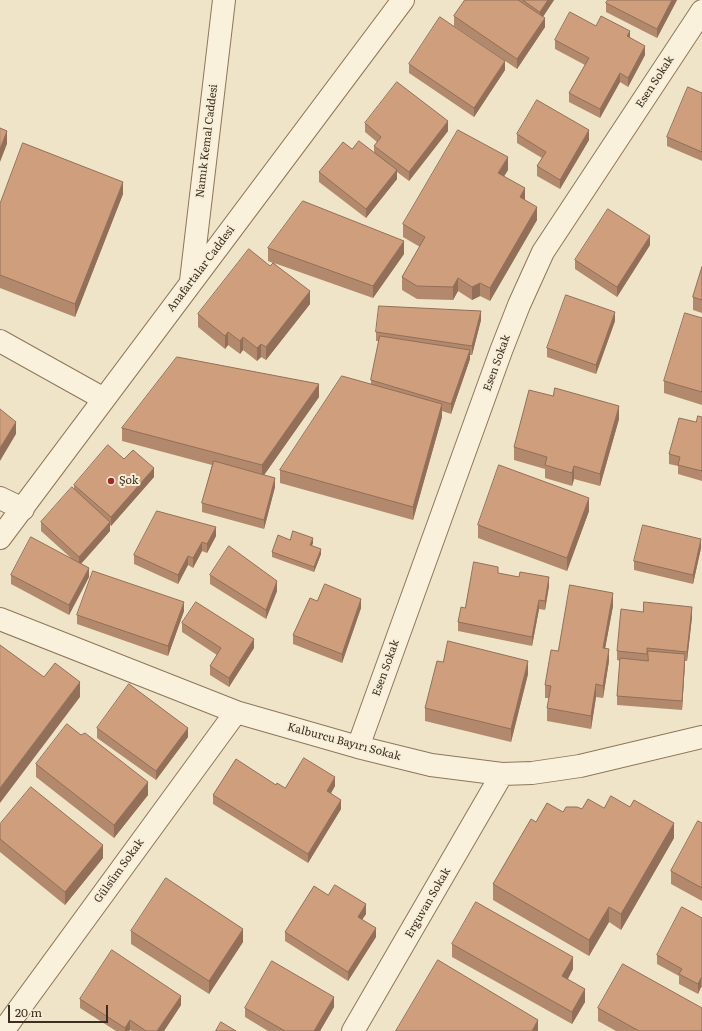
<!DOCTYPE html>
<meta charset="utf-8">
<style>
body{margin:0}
#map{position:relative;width:702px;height:1031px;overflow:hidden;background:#f0e4c8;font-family:Literata,serif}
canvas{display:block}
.scale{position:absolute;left:8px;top:1005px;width:100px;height:18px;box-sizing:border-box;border:2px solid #3d2e20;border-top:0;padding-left:5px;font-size:12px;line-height:14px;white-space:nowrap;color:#3d2e20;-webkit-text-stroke:3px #f7eed8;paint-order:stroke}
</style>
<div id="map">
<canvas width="702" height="1031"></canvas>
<div class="scale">20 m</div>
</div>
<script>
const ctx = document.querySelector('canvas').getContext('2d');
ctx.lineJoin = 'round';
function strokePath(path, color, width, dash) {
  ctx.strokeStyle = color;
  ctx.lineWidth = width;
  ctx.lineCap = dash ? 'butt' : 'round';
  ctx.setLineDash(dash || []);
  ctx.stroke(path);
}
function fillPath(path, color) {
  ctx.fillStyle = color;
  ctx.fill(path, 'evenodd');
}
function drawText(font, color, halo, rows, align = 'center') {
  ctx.font = font + ' Literata,serif';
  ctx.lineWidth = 4;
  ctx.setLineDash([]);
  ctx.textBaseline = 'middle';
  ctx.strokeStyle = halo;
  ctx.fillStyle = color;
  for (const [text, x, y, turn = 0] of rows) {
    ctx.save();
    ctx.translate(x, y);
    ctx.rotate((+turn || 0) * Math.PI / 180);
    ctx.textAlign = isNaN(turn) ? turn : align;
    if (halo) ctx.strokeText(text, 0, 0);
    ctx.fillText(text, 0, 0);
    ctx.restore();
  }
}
const minor = new Path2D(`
 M191,281l33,-281
 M0,341l104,58
 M0,498l23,11
 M0,538l403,-538
 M0,619l236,93 122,35 73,18 71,9 30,-1 48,-7 122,-29
 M358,747l143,-396 18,-46 24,-53 159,-241
 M3,1031l233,-319
 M353,1031l149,-257`);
strokePath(minor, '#8d765c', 24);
strokePath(minor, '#faf1dc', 22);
fillPath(new Path2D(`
 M465,0h89l-11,17 2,10 -28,42 -63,-43v-10z
 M608,0h69l-20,38 -51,-26v-9z
 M596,26l34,11 15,18 -17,32 -8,-5 -20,36 -31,-16v-9l16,-28 -30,-16v-9z
 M409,64l96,6 -31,47 -65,-44z
 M702,93v68l-35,-15v-9z
 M365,123l83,8 -39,50 -12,-9v7l-31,39 -47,-36v-10l33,-23 22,4v-7l3,-4 -12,-10z
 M517,134l72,6 -29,49 -23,-13v-10l5,-8 -25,-15z
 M508,170l-4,6 21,24 12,20 -47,81 -10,-5 -8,4 -14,-9 -5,9 -36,-1 -15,-9v-13l18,-30 -17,-10v-13z
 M123,194l-48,123 -75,-29v-84z
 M650,245l-33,52 -42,-28v-9z
 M268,248l136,6 -31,44 -99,-35 36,41 -44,56 -5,-3 -4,4 -14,-11 -3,4 -12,-9 -3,4 -27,-22v-13l72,-48 3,-3 -5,-2z
 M702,267v46l-9,-3v-13z
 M702,318v87l-38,-12v-12z
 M481,320l-9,35h-2v4l-19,55 -9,-3v6l-29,103 -133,-37v-13l91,-85v-5l8,-39h-3v-9z
 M615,321l-19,53 -49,-17v-9z
 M319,397l-55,78 11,12 -11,42 -62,-17v-9l10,-38 -90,-24v-13z
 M702,417v64l-24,-7v-8l-9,-2v-10l27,-32z
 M619,419l-19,67 -26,-7 -2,7 -27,-8v-9l-31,-9v-13z
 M124,459l30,18 -43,49 -1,-1v6l-29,33 8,13 -20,38 -58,-31v-9l60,-17 -30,-27v-9l33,-33v-4z
 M589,511l-22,60 -89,-33v-13z
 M216,536l-9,17 -5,-2 -9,17 -5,-3 -10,19 -44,-20v-9z
 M290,540l23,3 -1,2 9,9 -7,18 -42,-15v-5z
 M701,548l-8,36 -59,-14v-9z
 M498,573l51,13 -4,24 -6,-1 -7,37 -74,-15v-9l7,-14z
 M210,575l67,16 -11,28 -56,-35z
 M317,601l44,7 -19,55 -49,-19v-9z
 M613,606l-8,42 4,13 -6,37 -7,-1 -5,32 -44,-8v-13l2,-10h-4v-13l13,-34z
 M184,611l-16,45 -91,-32v-9z
 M692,617l-5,44h-2l-3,49 -65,-5v-9l3,-35 -3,-1v-9z
 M182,623l72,25 -25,39 -19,-12v-9l7,-11 -35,-23z
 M528,674l-17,68 -86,-21v-13z
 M97,728l91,9 -32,43 -59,-42z
 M81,735l67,60 -34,43 -78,-61v-13z
 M335,786l-4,7 10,16 -33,54 -95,-59v-9l72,-7z
 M604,808l70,30 -53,92 -12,-8 -20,34 -96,-56v-16l43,-62 27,-10z
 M702,823v78l-31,-17v-13z
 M0,824l103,34 -38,47 -65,-53z
 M328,895l38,19 -4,5 14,18 -28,44 -63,-40v-9z
 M702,918v70l-1,-1 -3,7 -19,-10v-8l-22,-12v-9z
 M131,931l112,11 -34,52 -78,-50z
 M452,944l121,25 -5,10 17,23 -13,22 -120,-67z
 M80,999l101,6 -17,26h-32l-2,-1 -1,1h-13l-36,-23z
 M334,1007l-14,24h-52l-23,-14v-9z
 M598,1008l104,23h-86l-18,-10z`), '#b2896c');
fillPath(new Path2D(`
 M548,0h6l-14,21v-9z
 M672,0h5l-20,38v-9z
 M545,18v9l-28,42v-10z
 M630,31v9l-3,-4z
 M645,46v9l-17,32v-9z
 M505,61v9l-31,47v-9z
 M620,73v9l-20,36v-9z
 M448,121v10l-39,50v-9z
 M589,130v10l-29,49v-9z
 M7,131v13l-7,18v-13z
 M508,157v13l-10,16v-13z
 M397,170v9l-31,39v-9z
 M123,182v12l-48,123v-13z
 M525,188v13l-5,-4z
 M537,207v13l-47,81v-13z
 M650,236v9l-33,52v-10z
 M404,241v13l-31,44v-12z
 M458,278v13l-5,9v-13z
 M480,283v13l-8,4v-13z
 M310,291v13l-44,56v-13z
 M481,311v9l-9,35v-9z
 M615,312v9l-19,53v-9z
 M228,332v13l-3,4v-13z
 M243,337v13l-3,4v-13z
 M261,344v13l-4,4v-13z
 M470,350v9l-19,55v-10z
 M319,384v13l-57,81v-13z
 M442,404v13l-29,103v-13z
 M619,406v13l-19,67v-12z
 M16,422v12l-16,27v-13z
 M574,466v13l-2,7v-13z
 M154,468v9l-43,49v-9z
 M275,478v9l-11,42v-9z
 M589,498v13l-22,60v-13z
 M110,522v9l-31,35v-9z
 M216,527v9l-9,17v-9z
 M313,538v5l-3,7v-5z
 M701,539v9l-8,36v-9z
 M202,542v9l-9,17v-10z
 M321,549v5l-7,18v-5z
 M188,556v9l-10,19v-9z
 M89,568v9l-20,38v-10z
 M549,577v9l-4,24v-9z
 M277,581v10l-11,28v-9z
 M613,593v13l-10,54v-12z
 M361,599v9l-19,55v-9z
 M539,600v9l-7,37v-9z
 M184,602v9l-16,45v-10z
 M692,607v10l-5,44v-9z
 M254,639v9l-25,39v-9z
 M609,649v12l-6,37v-12z
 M685,654v9l-3,47v-9z
 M528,661v13l-17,68v-13z
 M80,682v15l-80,106v-15z
 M596,684v13l-5,32v-13z
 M188,728v9l-32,43v-9z
 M335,777v9l-8,14v-9z
 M148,782v13l-34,43v-13z
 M341,800v9l-33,54v-9z
 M674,823v15l-53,92v-16z
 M103,845v13l-38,47v-13z
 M366,904v10l-8,12v-9z
 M609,907v15l-20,34v-16z
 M376,928v9l-28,44v-9z
 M243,929v13l-34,52v-13z
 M573,957v12l-11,20v-13z
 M701,978v9l-3,7v-10z
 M585,989v13l-13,22v-12z
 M181,996v9l-17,26h-7z
 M334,997v10l-14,24h-6z
 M130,1020v10l-1,1h-4v-3z
 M538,1020v11h-6z`), '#916f58');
const building = new Path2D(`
 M465,0h53l27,18 -28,41 -63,-43z
 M523,0h25l-8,12z
 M608,0h64l-15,29 -51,-26z
 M570,12l26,14 5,-10 29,15 -3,5 18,10 -17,32 -8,-5 -20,36 -31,-16 20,-35 -34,-18z
 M440,17l65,44 -31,47 -65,-44z
 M397,82l51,39 -39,51 -35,-26 7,-9 -16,-14z
 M688,87l14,6v59l-35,-15z
 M537,100l52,30 -29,50 -23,-14 9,-14 -29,-18z
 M0,128l7,3 -7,18z
 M458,130l50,27 -10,16 27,15 -5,9 17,10 -47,81 -10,-5 -8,4 -14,-9 -5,9 -36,-1 -15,-9 23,-40 -22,-13z
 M359,141l38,29 -31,39 -47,-37 24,-30 9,7z
 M23,143l100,39 -48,122 -75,-29v-71z
 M303,201l101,40 -31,45 -105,-38z
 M608,209l42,27 -33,51 -42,-27z
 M249,249l21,17 3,-3 37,28 -44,56 -5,-3 -4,4 -14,-11 -3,4 -12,-9 -3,4 -27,-22z
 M702,267v33l-9,-3z
 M566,295l49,17 -19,53 -49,-17z
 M379,306l102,5 -9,35 -96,-14z
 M685,313l17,5v74l-38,-11z
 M380,336l90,14 -19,54 -80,-24z
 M177,357l142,27 -57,81 -140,-37z
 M342,376l100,28 -29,103 -133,-37z
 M555,388l64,18 -19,68 -26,-8 -2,7 -27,-8 2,-8 -33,-10 15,-57 24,6z
 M0,409l16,13 -16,26z
 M698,416l4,1v54l-24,-6 2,-8 -11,-3 10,-36 17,4z
 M108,445l16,14 9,-9 21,18 -43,49 -37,-32z
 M214,461l61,17 -11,42 -62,-17z
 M499,465l90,33 -22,60 -89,-33z
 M72,487l38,35 -31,35 -38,-35z
 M157,511l59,16 -9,17 -5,-2 -9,16 -5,-2 -10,19 -44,-20z
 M643,525l58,14 -8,36 -59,-14z
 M293,531l20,7 -3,7 11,4 -7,18 -42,-15 6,-17 12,5z
 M31,537l58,31 -20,37 -58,-30z
 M229,546l48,35 -11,29 -56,-35z
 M474,562l24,5v6l21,4 1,-5 29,5 -4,24 -6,-1 -7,37 -74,-15 3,-15 4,1z
 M93,571l91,31 -16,44 -91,-31z
 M325,584l36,15 -19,55 -49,-19 17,-37 7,3z
 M570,585l43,8 -10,55 6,1 -6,37 -7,-2 -5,32 -44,-8 4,-22 -6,-1 6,-35 7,1z
 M196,602l58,37 -25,39 -19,-12 11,-18 -39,-25z
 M644,602l48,5 -5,45 -40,-4v6l-30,-3 4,-42 22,3z
 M448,641l80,20 -17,68 -86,-21 12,-47 6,1z
 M0,645l44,32 11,-14 25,19 -80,106z
 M648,651l37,3 -3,47 -65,-5 3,-38 28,3z
 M129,684l59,44 -32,43 -59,-43z
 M67,724l14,11 4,-2 63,49 -34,43 -78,-61z
 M304,758l31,19 -8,14 14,9 -33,54 -95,-59 23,-36 40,26 1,-2 8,5z
 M31,787l72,58 -38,47 -65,-53v-15z
 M611,796l19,11 4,-7 40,23 -53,91 -12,-7 -20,33 -96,-56 38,-65 5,3 11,-19 16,9 3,-5h11l5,2 6,-10 16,9z
 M698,821l4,2v65l-31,-17z
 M166,878l77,51 -34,52 -78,-50z
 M335,885l31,19 -8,13 18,11 -28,44 -63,-40 29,-46 14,9z
 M476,902l97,55 -11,19 23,13 -13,23 -120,-68z
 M682,907l20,11v60h-1l-3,6 -19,-10 3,-5 -25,-14z
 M112,950l69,46 -24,35h-11l-16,-11 -5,8 -45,-29z
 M438,960l100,60 -6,11h-136z
 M272,961l62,36 -20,34h-29l-40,-23z
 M623,964l79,44v23h-63l-41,-23z
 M221,1022l15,9h-20z`);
fillPath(building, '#cf9f7d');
strokePath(building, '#916f58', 1);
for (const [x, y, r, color] of [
 [111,481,4,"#9e2a2b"]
]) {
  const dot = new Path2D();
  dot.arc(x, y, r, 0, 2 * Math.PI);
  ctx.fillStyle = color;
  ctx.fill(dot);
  strokePath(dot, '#f7eed8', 1.5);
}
drawText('11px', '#3d2e20', '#f7eed8', [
 ["Esen Sokak",655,82,-57],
 ["Namık Kemal Caddesi",207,141,-83],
 ["Anafartalar Caddesi",201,269,-53],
 ["Esen Sokak",497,363,-70],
 ["Esen Sokak",386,668,-70],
 ["Kalburcu Bayırı Sokak",344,742,15],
 ["Gülsüm Sokak",119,871,-54],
 ["Erguvan Sokak",428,903,-60]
]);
drawText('11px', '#3d2e20', '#f7eed8', [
 ["Şok",119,481]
], 'left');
</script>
